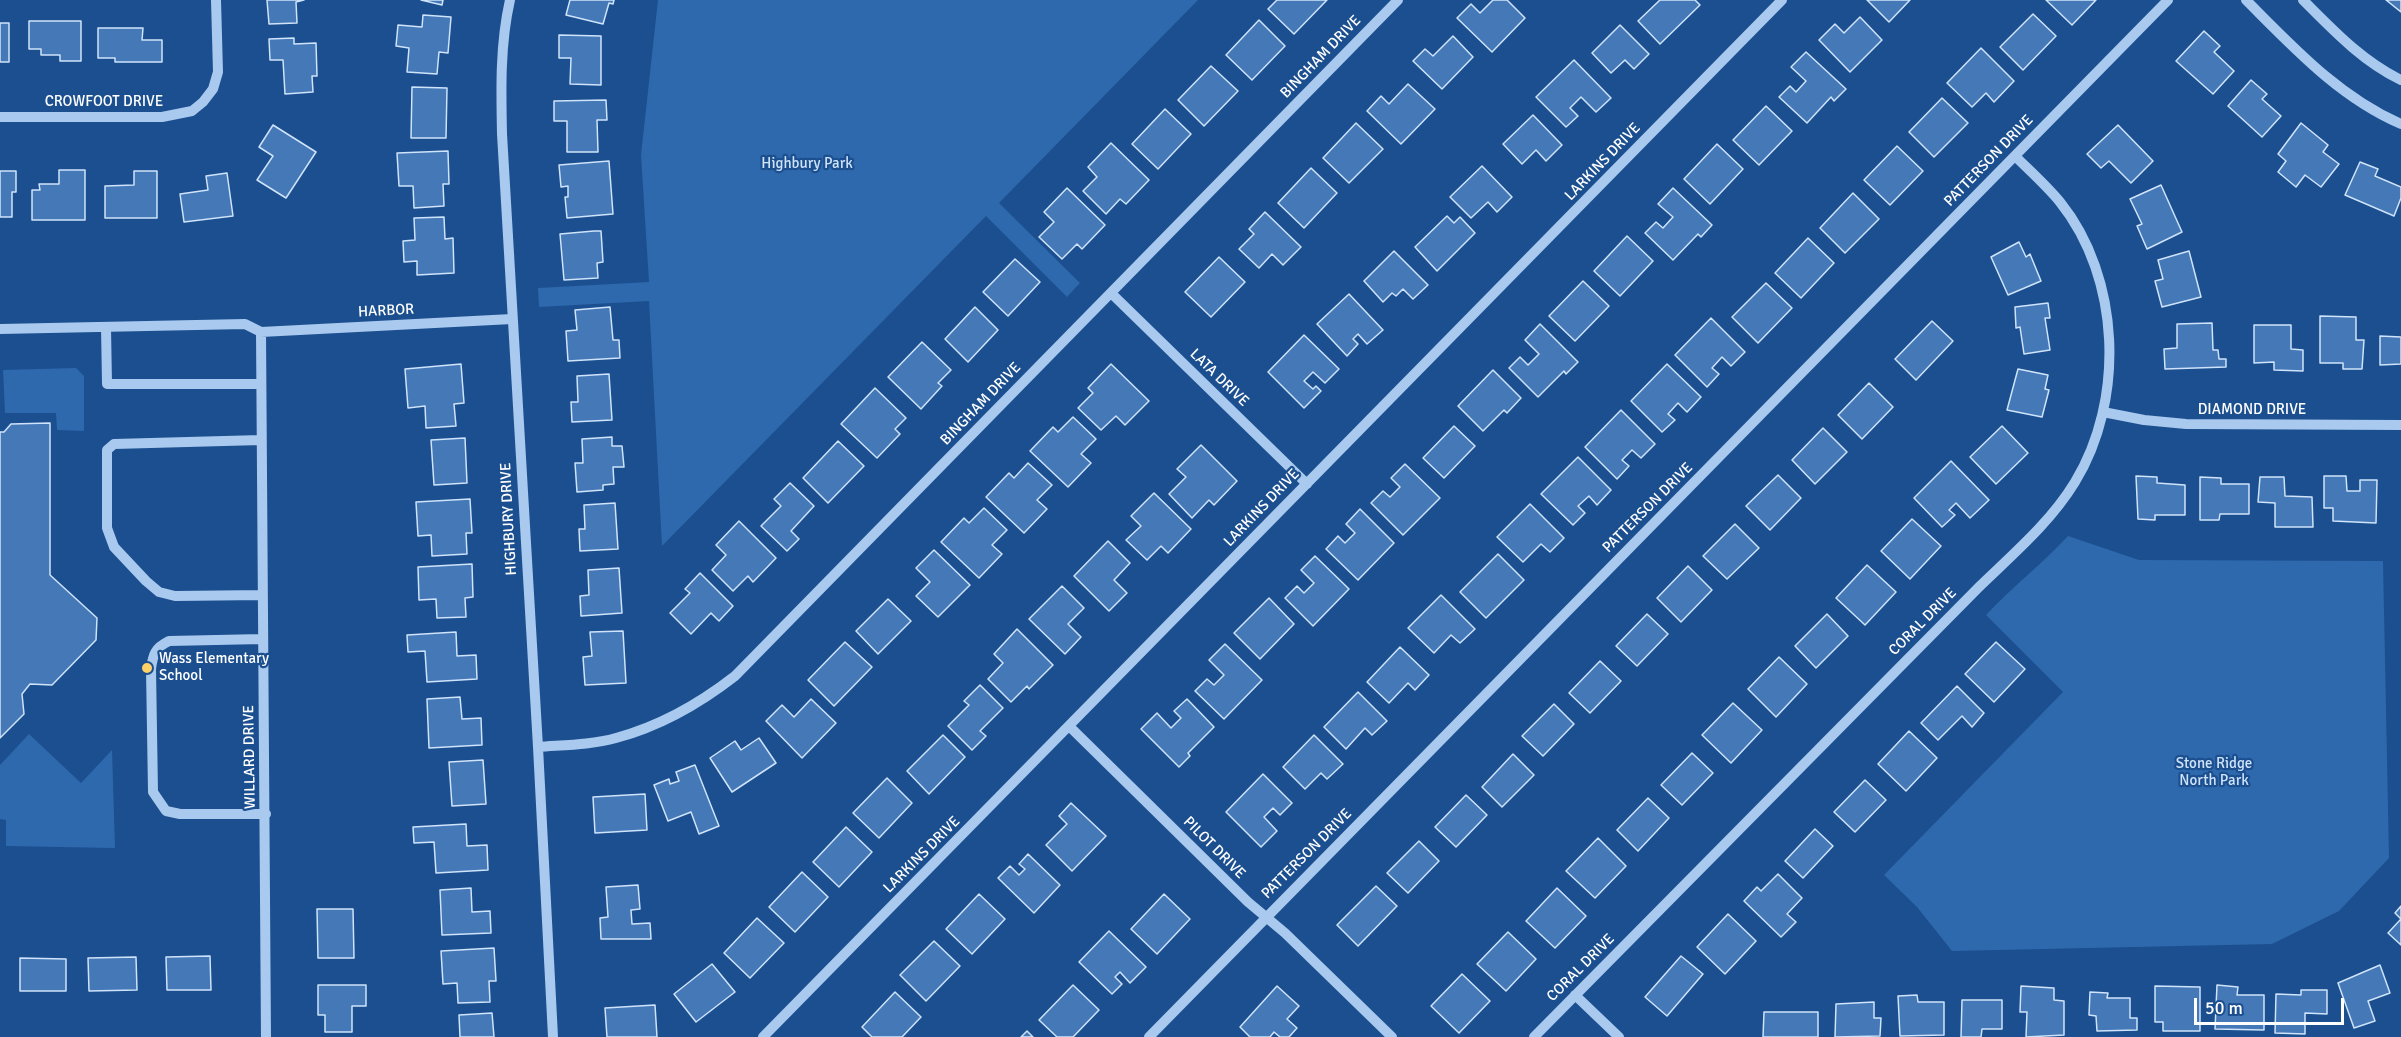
<!DOCTYPE html>
<style>
body{margin:0}
#map{position:relative;width:2401px;height:1037px;overflow:hidden;background:#1b4f8f;font-family:Signika,sans-serif}
canvas{display:block}
.scale{position:absolute;left:2194px;top:998px;width:150px;height:27px;box-sizing:border-box;border:3px solid #fff;border-top:0;padding-left:8px;font-size:18px;line-height:21px;white-space:nowrap;color:#fff;-webkit-text-stroke:4px #1b4f8f;paint-order:stroke}
</style>
<div id="map">
<canvas width="2401" height="1037"></canvas>
<div class="scale">50 m</div>
</div>
<script>
const ctx = document.querySelector('canvas').getContext('2d');
ctx.lineJoin = 'round';
function fillPath(path, color) {
  ctx.fillStyle = color;
  ctx.fill(path, 'evenodd');
}
function strokePath(path, color, width, dash) {
  ctx.strokeStyle = color;
  ctx.lineWidth = width;
  ctx.lineCap = dash ? 'butt' : 'round';
  ctx.setLineDash(dash || []);
  ctx.stroke(path);
}
function drawText(font, color, halo, rows, align = 'center') {
  ctx.font = font + ' Signika,sans-serif';
  ctx.lineWidth = 4.5;
  ctx.setLineDash([]);
  ctx.textBaseline = 'middle';
  ctx.strokeStyle = halo;
  ctx.fillStyle = color;
  for (const [text, x, y, turn = 0] of rows) {
    ctx.save();
    ctx.translate(x, y);
    ctx.rotate((+turn || 0) * Math.PI / 180);
    ctx.textAlign = isNaN(turn) ? turn : align;
    if (halo) ctx.strokeText(text, 0, 0);
    ctx.fillText(text, 0, 0);
    ctx.restore();
  }
}
fillPath(new Path2D(`
 M658,0h540l-199,203 81,80 -13,14 -81,-81 -324,330 -13,-245 -110,6 -1,-19 111,-6 -8,-127z
 M76,368l8,8v55l-27,-1 -1,-17h-51l-2,-43z
 M2068,536l71,24 244,1 6,297 -50,53 -67,33 -320,7 -35,-44 -33,-32 179,-183 -77,-77c26,-28 56,-51 82,-79z
 M29,734l52,49 31,-33 3,98 -109,-2v-26l-6,-1v-54z`), '#2e69ad');
const building = new Path2D(`
 M267,0h37l-8,2 1,21 -28,1z
 M421,0h22l-1,5z
 M570,0h44l-1,4 -4,-1 -6,21 -37,-9z
 M1277,0h50l-33,34 -26,-25z
 M1493,0h14l18,18 -33,34 -35,-34 14,-14 9,9z
 M1660,0h35l5,5 -40,39 -22,-23z
 M1867,0h43l-21,22z
 M2046,0h50l-24,25z
 M2386,0h15v12z
 M2033,14l23,22 -33,34 -23,-23z
 M423,15l28,2 -3,36 -9,-1 -2,22 -30,-2 2,-24 -13,-2 2,-21 24,2z
 M1860,17l22,23 -32,32 -31,-32 16,-16 9,9z
 M1259,20l26,26 -33,34 -26,-25z
 M29,21h52v40h-21v-6h-19v-6h-12z
 M0,23h9v39h-9z
 M1620,25l29,29 -15,15 -9,-9 -14,13 -19,-20z
 M98,28h45l-1,12h20v22h-47v-4h-17z
 M2204,31l16,15 -6,6 20,19 -21,23 -37,-33z
 M559,35l42,1v49l-31,-1 1,-26h-12z
 M1453,36l20,21 -31,32 -29,-28 12,-12 8,7z
 M294,38v6l22,-1 1,33h-5l1,16 -28,2 -2,-34h-13l-1,-21z
 M1981,48l33,33 -20,21 -8,-9 -14,14 -25,-24z
 M1806,52l40,37 -12,12 -3,-4 -24,26 -28,-26 11,-11 6,6 10,-11 -15,-14z
 M1574,60l37,38 -15,14 -15,-15 -11,11 8,8 -12,11 -30,-30z
 M1211,66l27,25 -34,35 -26,-26z
 M2251,80l16,14 -5,5 19,17 -19,21 -34,-31z
 M1408,84l27,25 -34,35 -34,-33 14,-15 8,8z
 M412,87l35,1 -1,50h-35z
 M1942,98l26,25 -34,34 -25,-25z
 M606,100l1,20h-10l1,32h-31v-31h-13v-20z
 M1766,106l26,25 -33,34 -26,-25z
 M1165,109l26,25 -33,35 -26,-25z
 M1533,115l29,30 -16,16 -10,-11 -14,14 -19,-20z
 M1356,123l27,26 -34,34 -26,-25z
 M2301,123l27,22 -5,7 16,12 -18,23 -16,-12 -9,12 -18,-15 8,-11 -8,-7z
 M273,125l43,27 -30,46 -29,-18 16,-24 -14,-9z
 M2118,125l35,36 -22,22 -22,-22 -8,7 -14,-14z
 M1111,143l38,37 -23,24 -6,-5 -14,15 -23,-23 14,-14 -9,-10z
 M1717,144l26,25 -33,35 -26,-25z
 M1897,146l26,25 -33,34 -26,-25z
 M448,151l1,33h-6l1,22 -30,2 -1,-22h-14l-2,-33z
 M609,161l4,53 -46,4 -2,-21h3v-11l-7,1 -2,-22z
 M2360,162l18,7 -3,7 26,11v11l-7,18 -49,-21z
 M1482,166l30,31 -15,15 -9,-10 -17,16 -21,-21z
 M1311,168l26,25 -33,35 -26,-25z
 M59,170h26v50h-53v-30h8l-1,-6h20z
 M0,171h16v21h-4v25h-12z
 M134,171h23v47h-52v-32l29,-1z
 M227,173l6,43 -49,6 -4,-28 28,-4 -2,-14z
 M2161,185l21,47 -35,17 -10,-23 5,-2 -12,-25z
 M1067,188l38,37 -23,24 -5,-5 -15,15 -23,-22 15,-15 -10,-10z
 M1673,188l39,37 -11,12 -3,-3 -25,26 -28,-27 11,-11 7,6 10,-11 -15,-13z
 M1853,193l26,26 -34,34 -25,-25z
 M1265,212l36,35 -18,18 -11,-11 -13,14 -20,-19 15,-15 -5,-5z
 M1447,216l7,7 6,-6 15,16 -38,38 -22,-24z
 M444,217l1,22 8,-1 1,35 -37,2v-14l-13,1 -1,-21 12,-1 -1,-22z
 M594,231h7l2,31 -6,1 1,15 -34,2 -4,-46z
 M1627,236l26,25 -33,35 -26,-25z
 M1808,238l26,25 -33,35 -26,-25z
 M2019,242l7,15 4,-3 11,27 -33,14 -17,-38z
 M1394,251l34,34 -15,14 -10,-10 -7,7 -4,-3 -9,9 -19,-21z
 M2189,251l12,46 -39,10 -7,-26 8,-2 -5,-19z
 M1219,257l26,25 -34,35 -26,-25z
 M1015,259l25,23 -32,34 -25,-24z
 M1583,281l26,25 -34,35 -26,-25z
 M1766,283l26,25 -34,35 -26,-26z
 M1349,294l34,36 -16,14 -9,-10 -5,5 5,5 -11,12 -30,-32z
 M2048,303l2,15h-5l5,32 -26,4 -4,-27 -4,1 -1,-21z
 M610,307l3,33h6l1,18 -52,3 -2,-30 11,-1 -2,-20z
 M975,307l23,23 -30,32 -23,-23z
 M2320,316l36,1v23h8l-2,29h-19v-6h-23z
 M1711,318l34,34 -14,14 -9,-9 -10,11 7,6 -12,13 -32,-32z
 M1932,321l21,20 -37,39 -21,-21z
 M2212,323l1,27h5l1,9h7v8l-61,2 -1,-20 13,-1v-24z
 M1540,324l38,38 -12,12 -2,-3 -26,26 -29,-29 11,-11 8,8 11,-11 -14,-14z
 M2254,325h37v24l12,1v21l-29,-1v-8l-20,1z
 M1304,335l35,34 -14,14 -12,-11 -9,9 9,8 3,-3 5,5 -17,17 -36,-36z
 M2380,336l21,1v27l-21,1z
 M922,342l29,28 -13,13 4,3 -21,23 -33,-32z
 M461,364l3,39 -10,1 2,22 -30,2 -1,-22 -17,2 -3,-39z
 M1111,364l38,37 -24,24 -9,-9 -15,14 -23,-22 15,-15 -5,-5z
 M1667,364l34,33 -14,15 -9,-9 -10,11 7,6 -13,12 -31,-31z
 M2018,369l30,6 -3,14 4,1 -7,27 -35,-7z
 M1493,370l28,28 -14,15 -3,-3 -21,21 -25,-25z
 M609,374l3,46 -40,2 -1,-20h7l-1,-26z
 M1869,383l24,24 -31,32 -24,-24z
 M875,388l31,30 -11,11 5,5 -23,24 -36,-34z
 M1621,410l34,34 -14,14 -9,-8 -10,10 7,6 -12,13 -32,-32z
 M1073,417l23,22 -15,15 10,9 -23,24 -38,-36 23,-24 5,5z
 M50,423v152l47,43 -1,22 -44,45 -22,-1 -8,10 2,20 -24,24v-306h4l7,-8z
 M1454,426l21,20 -31,32 -21,-20z
 M2002,426l26,27 -32,31 -26,-27z
 M1823,428l24,24 -32,32 -23,-24z
 M612,437v9h10l2,21h-11l1,17 -11,1v5l-26,2 -2,-29h8l-1,-24z
 M465,438l2,45 -33,2 -3,-45z
 M838,441l26,25 -36,37 -25,-25z
 M1201,445l36,36 -23,24 -5,-5 -17,18 -23,-24 17,-17 -9,-8z
 M1578,457l33,33 -14,15 -8,-9 -11,10 7,7 -12,12 -32,-31z
 M1951,461l38,39 -19,18 -14,-15 -7,7 6,5 -13,12 -28,-29z
 M1028,463l24,22 -15,15 10,9 -23,24 -38,-36 23,-24 5,5z
 M1405,464l35,34 -37,37 -32,-32 12,-12 7,6 10,-10 -9,-9z
 M1778,475l23,23 -31,32 -24,-24z
 M2136,476l21,1v6l28,2v30h-30v5l-17,-1z
 M2324,476h22l1,15h13v-11h17l-1,43 -43,-2v-13h-9z
 M2200,477l21,1v6h28v30h-29l-1,6h-19z
 M2260,477h24l1,19 27,1 1,30h-38v-24l-17,-1z
 M790,483l24,23 -23,25 8,8 -12,12 -26,-25 20,-20 -7,-7z
 M1154,493l37,36 -23,24 -7,-7 -14,14 -21,-20 15,-14 -10,-10z
 M470,499l2,34h-6l1,21 -35,2 -1,-21 -13,1 -2,-34z
 M615,503l3,46 -38,2 -1,-22h6l-1,-24z
 M1530,504l34,34 -14,14 -9,-8 -18,18 -26,-25z
 M984,508l23,22 -15,15 10,9 -23,24 -38,-36 23,-24 5,5z
 M1360,509l34,34 -36,37 -32,-31 12,-13 7,7 10,-10 -9,-9z
 M1912,519l29,27 -31,33 -29,-28z
 M739,521l37,37 -23,24 -5,-6 -15,15 -21,-21 14,-15 -10,-10z
 M1735,524l24,24 -32,31 -24,-23z
 M1108,541l22,22 -16,17 13,13 -18,18 -35,-35z
 M934,550l36,35 -32,32 -22,-21 14,-14 -14,-14z
 M1498,554l26,26 -38,38 -26,-26z
 M1315,556l34,33 -36,37 -28,-28 12,-12 7,7 10,-10 -13,-13z
 M472,564l1,33 -8,1 1,19 -29,1 -1,-19 -17,1 -1,-33z
 M1867,565l29,27 -31,33 -29,-27z
 M1688,566l24,24 -31,32 -24,-24z
 M619,568l3,45 -41,3 -1,-20 9,-1 -1,-25z
 M700,573l33,33 -14,15 -8,-8 -20,21 -21,-21 20,-20 -5,-4z
 M1062,586l22,22 -16,16 13,13 -16,17 -36,-35z
 M1441,595l34,34 -15,14 -9,-8 -17,18 -26,-25z
 M1269,598l25,26 -34,35 -26,-26z
 M888,599l23,22 -33,33 -22,-23z
 M1647,614l21,20 -31,32 -21,-20z
 M1827,614l21,22 -32,32 -21,-22z
 M1017,629l36,36 -24,24 -2,-3 -16,16 -23,-23 15,-16 -9,-9z
 M623,631l3,52 -41,2 -2,-28 9,-1 -2,-24z
 M456,632l1,24 19,-1 1,24 -50,3 -2,-31 -17,1 -1,-17z
 M845,642l27,25 -38,39 -26,-26z
 M1996,642l29,27 -31,33 -29,-28z
 M1225,644l37,36 -38,39 -29,-28 12,-12 7,6 10,-10 -15,-15z
 M1400,647l29,28 -14,15 -7,-7 -19,20 -22,-21z
 M1779,657l28,27 -31,33 -28,-28z
 M1600,661l21,20 -31,32 -21,-20z
 M980,685l23,23 -23,23 6,5 -14,14 -24,-24 21,-21 -5,-4z
 M1957,686l27,27 -12,14 -10,-11 -24,24 -17,-17z
 M1358,692l29,29 -15,14 -7,-7 -19,21 -22,-22z
 M460,697l2,22 19,-1 1,27 -53,3 -2,-49z
 M811,699l25,24 -34,35 -36,-37 16,-16 12,12z
 M1187,699l27,28 -26,26 2,3 -11,11 -38,-38 16,-16 14,15 10,-10 -7,-7z
 M1733,703l29,27 -31,33 -29,-28z
 M1554,704l20,20 -31,32 -21,-20z
 M1909,731l28,27 -31,33 -28,-27z
 M943,735l22,22 -36,37 -22,-23z
 M1314,735l29,29 -16,15 -6,-6 -16,16 -22,-22z
 M759,738l17,25 -44,29 -22,-34 25,-17 6,9z
 M1692,753l21,20 -31,32 -21,-20z
 M1513,754l21,21 -32,32 -20,-20z
 M483,760l3,44 -34,2 -3,-44z
 M695,765l24,61 -20,8 -8,-22 -23,9 -14,-36 15,-6 1,5 9,-3 -3,-9z
 M1263,774l29,29 -12,12 -7,-7 -9,9 13,14 -16,16 -35,-35z
 M887,778l25,25 -33,35 -26,-25z
 M1865,780l21,20 -31,32 -21,-20z
 M645,794l2,36 -52,3 -2,-36z
 M1466,795l21,20 -31,32 -21,-20z
 M1648,798l21,20 -31,33 -21,-21z
 M1071,803l35,33 -34,35 -26,-26 21,-21 -8,-8z
 M466,824l1,22 20,-1 1,25 -52,3 -2,-31 -20,1 -1,-16z
 M846,827l26,25 -33,35 -26,-25z
 M1815,829l18,17 -30,32 -18,-17z
 M1598,838l28,28 -31,32 -29,-27z
 M1419,841l20,20 -31,32 -21,-20z
 M1028,854l32,31 -26,28 -36,-35 12,-12 9,9 6,-6 -6,-5z
 M802,872l26,25 -33,35 -26,-25z
 M1778,874l24,24 -15,16 9,8 -15,15 -37,-36 13,-14 4,4z
 M638,885l2,24 -9,1 1,14 18,-1 1,16h-50l-1,-21 8,-1 -2,-30z
 M1376,886l21,20 -39,40 -21,-21z
 M471,888l1,24 18,-1 1,22 -49,2 -2,-45z
 M1557,888l29,28 -31,32 -29,-27z
 M979,894l26,25 -33,35 -26,-25z
 M1164,894l26,25 -33,35 -26,-25z
 M2401,906v39l-13,-12 13,-14 -6,-6z
 M317,909h36l1,49h-36z
 M1728,914l28,27 -31,33 -28,-27z
 M757,918l27,25 -34,35 -26,-25z
 M1109,931l37,36 -16,16 -10,-11 -5,5 7,7 -10,10 -33,-32z
 M1508,932l28,27 -30,32 -29,-27z
 M934,941l26,25 -34,35 -26,-26z
 M494,948l2,33h-7l1,21 -32,1 -1,-20 -14,1 -2,-33z
 M210,956l1,34h-44l-1,-33z
 M1681,956l22,18 -36,42 -22,-19z
 M136,957l1,33 -48,1 -1,-33z
 M20,958l46,1v32h-46z
 M712,964l23,28 -39,30 -22,-28z
 M2380,965l10,28 -22,8 7,20 -21,7 -16,-45z
 M1462,974l28,27 -31,32 -28,-27z
 M318,985h48v21h-14v26h-27v-17h-7z
 M1073,985l26,25 -26,27h-16l-18,-17z
 M2217,985l21,2 -1,8h27v35l-49,-1z
 M1277,986l22,20 -12,13 10,9 -8,9h-9l-6,-5 -4,5h-20l-10,-10z
 M2021,986l33,2v12l10,1v34l-38,2 1,-25h-7z
 M2155,986l45,1v44h-37v-9h-8z
 M2301,990h26v24l-22,-1v21l-30,-1 1,-39 25,1z
 M895,992l26,25 -19,20h-30l-10,-10z
 M2090,992l18,1 -1,5h23v20h7v12l-40,1 -1,-15 -7,-1z
 M1917,995l1,7h26v33l-44,1 -2,-40z
 M1962,1000h40v29h-20l-1,8h-20z
 M1874,1002v16h7l-1,18 -45,1 1,-33z
 M655,1005l2,32h-50l-2,-29z
 M1764,1012h54v25h-55z
 M492,1013l2,24h-34l-1,-22z
 M1027,1031l6,6h-12z`);
fillPath(building, '#4478b7');
strokePath(building, '#cfe3fa', 1.5);
strokePath(new Path2D(`
 M510,0c-10,44 -9,89 -8,134l36,613 15,290
 M2246,0c48,48 93,97 155,124
 M2303,0c30,30 59,61 98,80
 M0,117h162l30,-6 11,-9 10,-13 5,-17 -2,-72
 M1111,293l196,191
 M106,327l1,57h154
 M0,329l245,-5 16,8
 M261,332l5,705
 M261,332l251,-13
 M2103,412l41,8 42,4 215,1
 M261,440l-147,4 -7,6v78l7,19 32,34 13,11 16,4 87,-1
 M263,639l-94,2c-14,7 -16,13 -18,28l2,123 13,19 14,3h86
 M1070,727l178,175 37,31 107,104
 M538,747c26,-2 53,-2 78,-9 45,-12 83,-34 119,-62l663,-676
 M1575,995l44,42
 M763,1037l1019,-1037
 M1149,1037l1019,-1037
 M1534,1037l445,-450c34,-33 71,-64 96,-105 50,-82 46,-204 -15,-280 -14,-17 -30,-31 -45,-46`), '#a9c9ee', 10);
for (const [x, y, r, color] of [
 [147,668,6,"#ffd166"]
]) {
  const dot = new Path2D();
  dot.arc(x, y, r, 0, 2 * Math.PI);
  ctx.fillStyle = color;
  ctx.fill(dot);
  strokePath(dot, '#1b4f8f', 2);
}
drawText('15px', '#fff', '#1b4f8f', [
 ["BINGHAM DRIVE",1321,57,-46],
 ["CROWFOOT DRIVE",104,102],
 ["PATTERSON DRIVE",1989,161,-46],
 ["LARKINS DRIVE",1603,162,-46],
 ["HARBOR",386,311,-3],
 ["LATA DRIVE",1219,378,44],
 ["BINGHAM DRIVE",981,404,-46],
 ["DIAMOND DRIVE",2252,410],
 ["LARKINS DRIVE",1262,508,-46],
 ["PATTERSON DRIVE",1648,508,-45],
 ["HIGHBURY DRIVE",509,519,-93],
 ["CORAL DRIVE",1923,622,-45],
 ["WILLARD DRIVE",250,757,-91],
 ["PILOT DRIVE",1214,848,45],
 ["PATTERSON DRIVE",1307,854,-45],
 ["LARKINS DRIVE",922,855,-45],
 ["CORAL DRIVE",1581,968,-45]
]);
drawText('15px', '#cfe3fa', '#1b4f8f', [
 ["Highbury Park",807,164],
 ["Stone Ridge",2214,764],
 ["North Park",2214,781]
]);
drawText('15px', '#fff', '#1b4f8f', [
 ["Wass Elementary",159,659],
 ["School",159,676]
], 'left');
</script>
